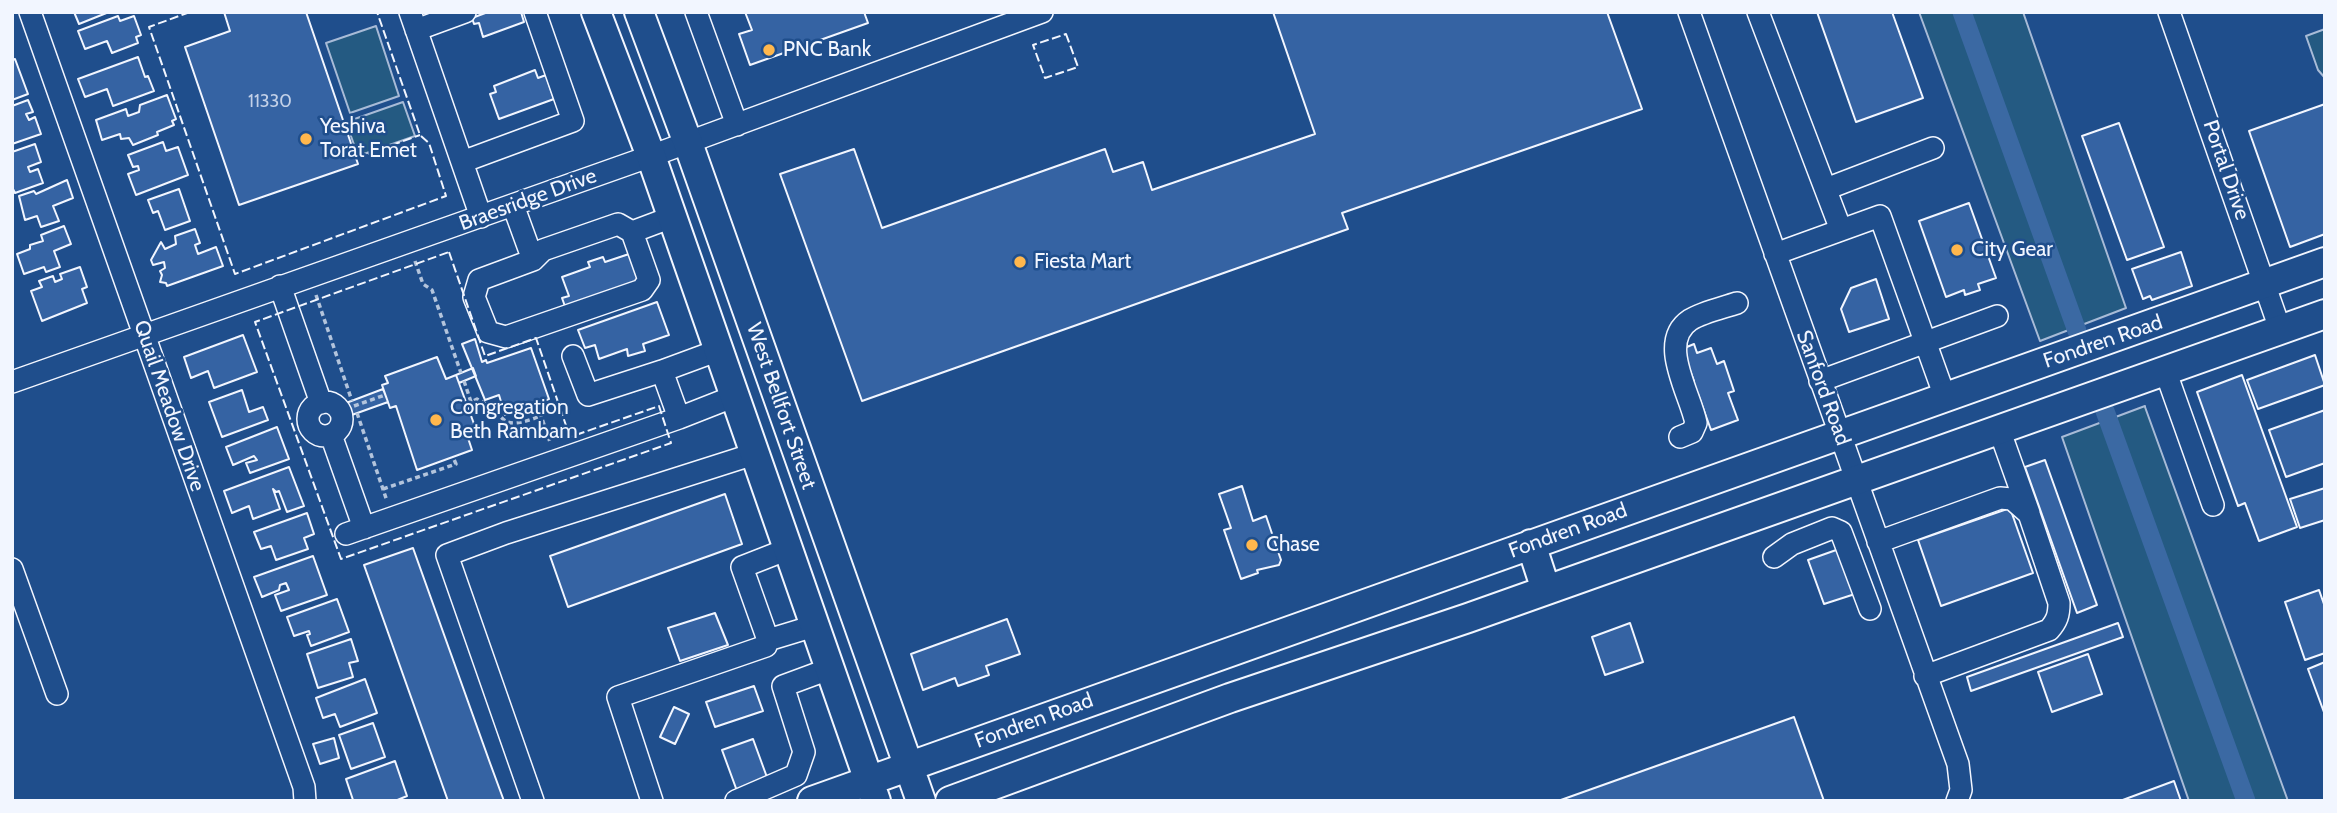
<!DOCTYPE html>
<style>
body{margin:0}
#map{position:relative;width:2337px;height:813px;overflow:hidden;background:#1f4e8c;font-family:Cabin,sans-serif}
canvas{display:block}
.frame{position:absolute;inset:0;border:14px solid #f2f6ff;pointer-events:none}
</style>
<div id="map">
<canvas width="2337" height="813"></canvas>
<div class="frame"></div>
</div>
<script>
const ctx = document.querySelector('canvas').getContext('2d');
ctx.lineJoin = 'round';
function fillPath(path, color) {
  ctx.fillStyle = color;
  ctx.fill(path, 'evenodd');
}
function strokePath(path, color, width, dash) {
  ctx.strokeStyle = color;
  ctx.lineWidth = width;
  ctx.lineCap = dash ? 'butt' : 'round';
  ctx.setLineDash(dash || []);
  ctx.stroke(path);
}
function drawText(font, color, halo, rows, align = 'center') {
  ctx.font = font + ' Cabin,sans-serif';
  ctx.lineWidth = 5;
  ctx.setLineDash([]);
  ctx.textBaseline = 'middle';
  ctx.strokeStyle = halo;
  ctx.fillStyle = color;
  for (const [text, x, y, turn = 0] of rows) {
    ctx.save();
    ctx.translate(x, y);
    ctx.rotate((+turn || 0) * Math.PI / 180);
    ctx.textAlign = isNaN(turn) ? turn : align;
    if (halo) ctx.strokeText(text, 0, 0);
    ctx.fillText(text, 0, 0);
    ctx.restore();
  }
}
const green = new Path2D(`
 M1919,12h104l103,296 -86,33z
 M376,26l23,70 -49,17 -24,-70z
 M2325,29v49l-7,-8 -12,-34z
 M403,102l12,34 -57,20 -12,-34z
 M2145,406v1l143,394h-99l-127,-364z`);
fillPath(green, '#245a82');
strokePath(green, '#a8bbd7', 2);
strokePath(new Path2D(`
 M1962,12l115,319
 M2105,411l141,390`), '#3b69a3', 19);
const building = new Path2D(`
 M74,12h35l-30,12z
 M224,12h82l52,152 -119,41 -54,-158 45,-16z
 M488,12h33l3,10 -41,15 -4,-14 -5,1 -2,-6z
 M745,12h119l4,11 -118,42 -11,-31 13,-4z
 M1273,12h334l35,97 -300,104 6,16 -486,172 -82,-227 74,-25 28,79 223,-79 8,23 30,-10 9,28 163,-56z
 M1817,12h75l31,86 -67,24z
 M118,16l2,5 14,-5 7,19 -5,2 2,6 -26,10 -5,-12 -22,8 -7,-18z
 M138,57l7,20 3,-1 6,15 -41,15 -6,-17 -22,8 -7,-18z
 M15,59l13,35 -16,6v-40z
 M535,70l3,8 8,-3 8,24 -55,20 -9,-25 6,-2 -2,-6z
 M167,95l9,24 -4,2 2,4 -17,7 1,3 -25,10 -4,-7 -8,1 -1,-5 -18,6 -6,-20 30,-11 2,7 11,-4 1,-7z
 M28,100l5,12 -7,2 3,6 6,-3 6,17 -29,10v-38z
 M2325,104v130l-35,13 -41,-116z
 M2119,123l45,124 -37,13 -45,-124z
 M163,142l3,9 12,-4 10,28 -52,20 -8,-21 11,-4 -1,-4 -5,1 -5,-12z
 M35,144l6,18 -13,5 2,5 8,-3 5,14 -28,10 -3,-6v-35z
 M67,180l6,18 -20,8 6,15 -18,6 -4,-11 -12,4 -6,-24 15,-5 2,3z
 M179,189l11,32 -25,9 -7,-19 -5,2 -5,-13z
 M1969,203l27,75 -18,6 2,6 -15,5 -1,-5 -18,7 -27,-76z
 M64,226l7,18 -17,7 6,16 -14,5 -2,-5 -20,7 -7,-20 13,-5v-4l13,-4 -2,-6z
 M195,229l5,14 -5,2 3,9 18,-7 7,19 -56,20 -1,-3 -6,-1 2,-7 -2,-4 5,-3 -1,-6 -11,3 -2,-5 10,-18 4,7 11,-5 -1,-8z
 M2181,252l11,34 -40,14 -2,-4 -7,3 -11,-30z
 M629,254l11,32 -73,26 -5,-14 7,-2 -7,-19 28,-10 -2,-5 15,-5 2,5z
 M80,267l7,20 -5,2 5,14 -45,18 -11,-30 11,-4 -3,-6 14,-5 2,6 7,-3 -2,-5z
 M1876,279l13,40 -40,13 -8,-23 10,-21z
 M657,302l12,33 -26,9 2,7 -17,5 -1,-7 -28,10 -4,-14 -10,3 -7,-18z
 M243,335l14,37 -43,16 -6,-17 -17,7 -7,-21z
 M475,339l7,23 4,-2 1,3 44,-15 18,51 -44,16 -6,-20 -14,5 -23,-56z
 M1694,344l3,9 14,-5 6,16 7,-3 10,30 -6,2 10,27 -27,10 -13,-36 -6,2 -5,-13 7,-2 -12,-32z
 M2315,355l10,30 -67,24 -11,-29z
 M437,357l9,22 10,-4 21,57 -10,3 5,15 -55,20 -21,-64 -6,2 -8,-23 6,-2 -3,-7z
 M473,368l3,8 -17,7 -3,-8z
 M2242,375l55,152 -38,14 -14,-38 -7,3 -41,-114z
 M383,389l5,13 -39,14 -5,-2 -1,-8 3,-3z
 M242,390l7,22 14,-5 5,13 -46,17 -13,-35z
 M2325,410v53l-39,14 -17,-47z
 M277,427l12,32 -39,14 -4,-10 11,-3 -3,-4 -21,9 -7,-18z
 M2045,460l52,145 -20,8 -52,-146z
 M289,467l15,39 -17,6 -8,-21 -3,1 -3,-3 7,20 -27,10 -4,-13 -17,7 -8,-22z
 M1242,486l11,35 13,-5 15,44 -2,5 -22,5 1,3 -17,6 -17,-49 7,-2 -12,-34z
 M2325,488v32l-25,8 -10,-29z
 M725,494l17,50 -174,63 -18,-51z
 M2010,508l23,65 -92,33 -23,-66z
 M307,513l7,21 -10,4 4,11 -32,11 -5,-14 -10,3 -7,-17z
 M413,548l77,215 14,38h-56l-84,-236z
 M1839,549l16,45 -31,10 -16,-44z
 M313,556l14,39 -46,16 -6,-16 14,-5 -3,-7 -6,2 -1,5 -17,7 -8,-20z
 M2319,590l6,17v46l-20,7 -20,-58z
 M337,599l12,33 -38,14 -4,-11 3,-1 -1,-3 -15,5 -7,-19z
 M715,613l13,32 -48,16 -12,-33z
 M1007,619l13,35 -34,12 3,9 -31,11 -3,-8 -32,12 -12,-36z
 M1630,623l13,39 -38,13 -13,-38z
 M2118,623l5,14 -152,54 -4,-14z
 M351,639l7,22 -9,2 4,14 -35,11 -11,-34z
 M2088,654l14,40 -50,18 -14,-40z
 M2325,662v53l-17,-46z
 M365,679l12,34 -37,14 -5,-13 -12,4 -7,-20z
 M754,686l9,25 -48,16 -9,-25z
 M674,707l15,7 -14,30 -15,-7z
 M1794,717l30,84h-266z
 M373,723l12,34 -34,12 -12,-34z
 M334,738l5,20 -19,6 -7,-20z
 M753,739l15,41 -31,11 -15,-41z
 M395,761l12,35 -12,5h-43l1,-1 -7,-21z
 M2174,781l7,20h-61z`);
fillPath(building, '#3563a3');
strokePath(building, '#f2f6ff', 2);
const minor = new Path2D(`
 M30,12l274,775 1,14
 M410,12l71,205
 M696,12l41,113
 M1689,12l269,752 3,26 -4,11
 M1758,12l83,218
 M2169,12l111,317
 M416,30l49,-18
 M462,162l111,-41 -38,-109
 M1826,189l107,-41
 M513,205l20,55
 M632,232l17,48 -7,10 -136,47 -18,-5 -14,-35 5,-17 54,-20 10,-10 75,-26 14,8 40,-15
 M1775,254l105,-38 65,181
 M280,286l41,117
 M573,356l15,39 74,-24
 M2165,370l48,135
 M1820,381l177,-65
 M12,382l639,-226 391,-144
 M308 419a17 17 0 1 1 34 0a17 17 0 1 1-34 0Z
 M679,418l-17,-47 57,-21
 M1999,429l30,84
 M331,435l33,93
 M1680,437l12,-5 4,-9c-6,-30 -39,-81 -6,-103 13,-8 32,-12 47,-17
 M346,534l333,-116 56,-22
 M1878,542l122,-44 12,1 17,15 30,89c0,12 -2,18 -10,27l-124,46
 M788,549l-46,18 26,73 46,-14
 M1774,557l18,-13 40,-16 9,4 29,77
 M12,569l45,125
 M533,801l-86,-246 59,-22 248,-79
 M652,801l-34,-104 148,-51 2,-6
 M736,801l60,-26 8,-23 -21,-66 46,-17`);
const major = new Path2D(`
 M596,12l55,144 225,645
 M639,12l49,131 233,658
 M1531,544l15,46
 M812,801l1513,-539
 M950,801l280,-103 238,-80 857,-304`);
strokePath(minor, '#f2f6ff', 24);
strokePath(major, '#f2f6ff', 32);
strokePath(new Path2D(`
 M415,261l8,23 9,6 29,83
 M316,295l36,106
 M464,381l7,21 6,-3c34,17 18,34 64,17
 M537,404l13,38
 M354,406l31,-11
 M357,413l30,88
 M383,489l73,-25 -3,-7`), '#b3c4dc', 3.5, [5, 3.5]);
strokePath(minor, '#1f4e8c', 21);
strokePath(major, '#1f4e8c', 28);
strokePath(new Path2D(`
 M190,12l-41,15 86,247 211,-78 -17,-53 -9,-8 -43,-123
 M1066,34l12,33 -33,11 -12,-33z
 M356,158l64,-23
 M449,252l36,104 51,-18 34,99 89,-31 12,37 -330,116 -86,-237z`), '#f2f6ff', 2, [9, 3.5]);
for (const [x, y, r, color] of [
 [769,50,7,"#ffb74d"],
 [306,139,7,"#ffb74d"],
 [1957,250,7,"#ffb74d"],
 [1020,262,7,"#ffb74d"],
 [436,420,7,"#ffb74d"],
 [1252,545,7,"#ffb74d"]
]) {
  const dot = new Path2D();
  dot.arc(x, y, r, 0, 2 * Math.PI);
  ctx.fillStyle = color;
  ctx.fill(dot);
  strokePath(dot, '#1f4e8c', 2.5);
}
drawText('18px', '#c3d1e8', null, [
 ["11330",270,102]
]);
drawText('21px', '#f2f6ff', '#1f4e8c', [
 ["PNC Bank",783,50],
 ["Yeshiva",320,127],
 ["Torat Emet",320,151],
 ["City Gear",1971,250],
 ["Fiesta Mart",1034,262],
 ["Congregation",450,408],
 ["Beth Rambam",450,432],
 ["Chase",1266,545]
], 'left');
drawText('21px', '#f2f6ff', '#1f4e8c', [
 ["Portal Drive",2226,170,71],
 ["Braesridge Drive",528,200,-20],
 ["Fondren Road",2103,342,-19],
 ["Sanford Road",1823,388,70],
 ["Quail Meadow Drive",169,406,71],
 ["West Bellfort Street",781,406,71],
 ["Fondren Road",1568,531,-20],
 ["Fondren Road",1034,721,-20]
]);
</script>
